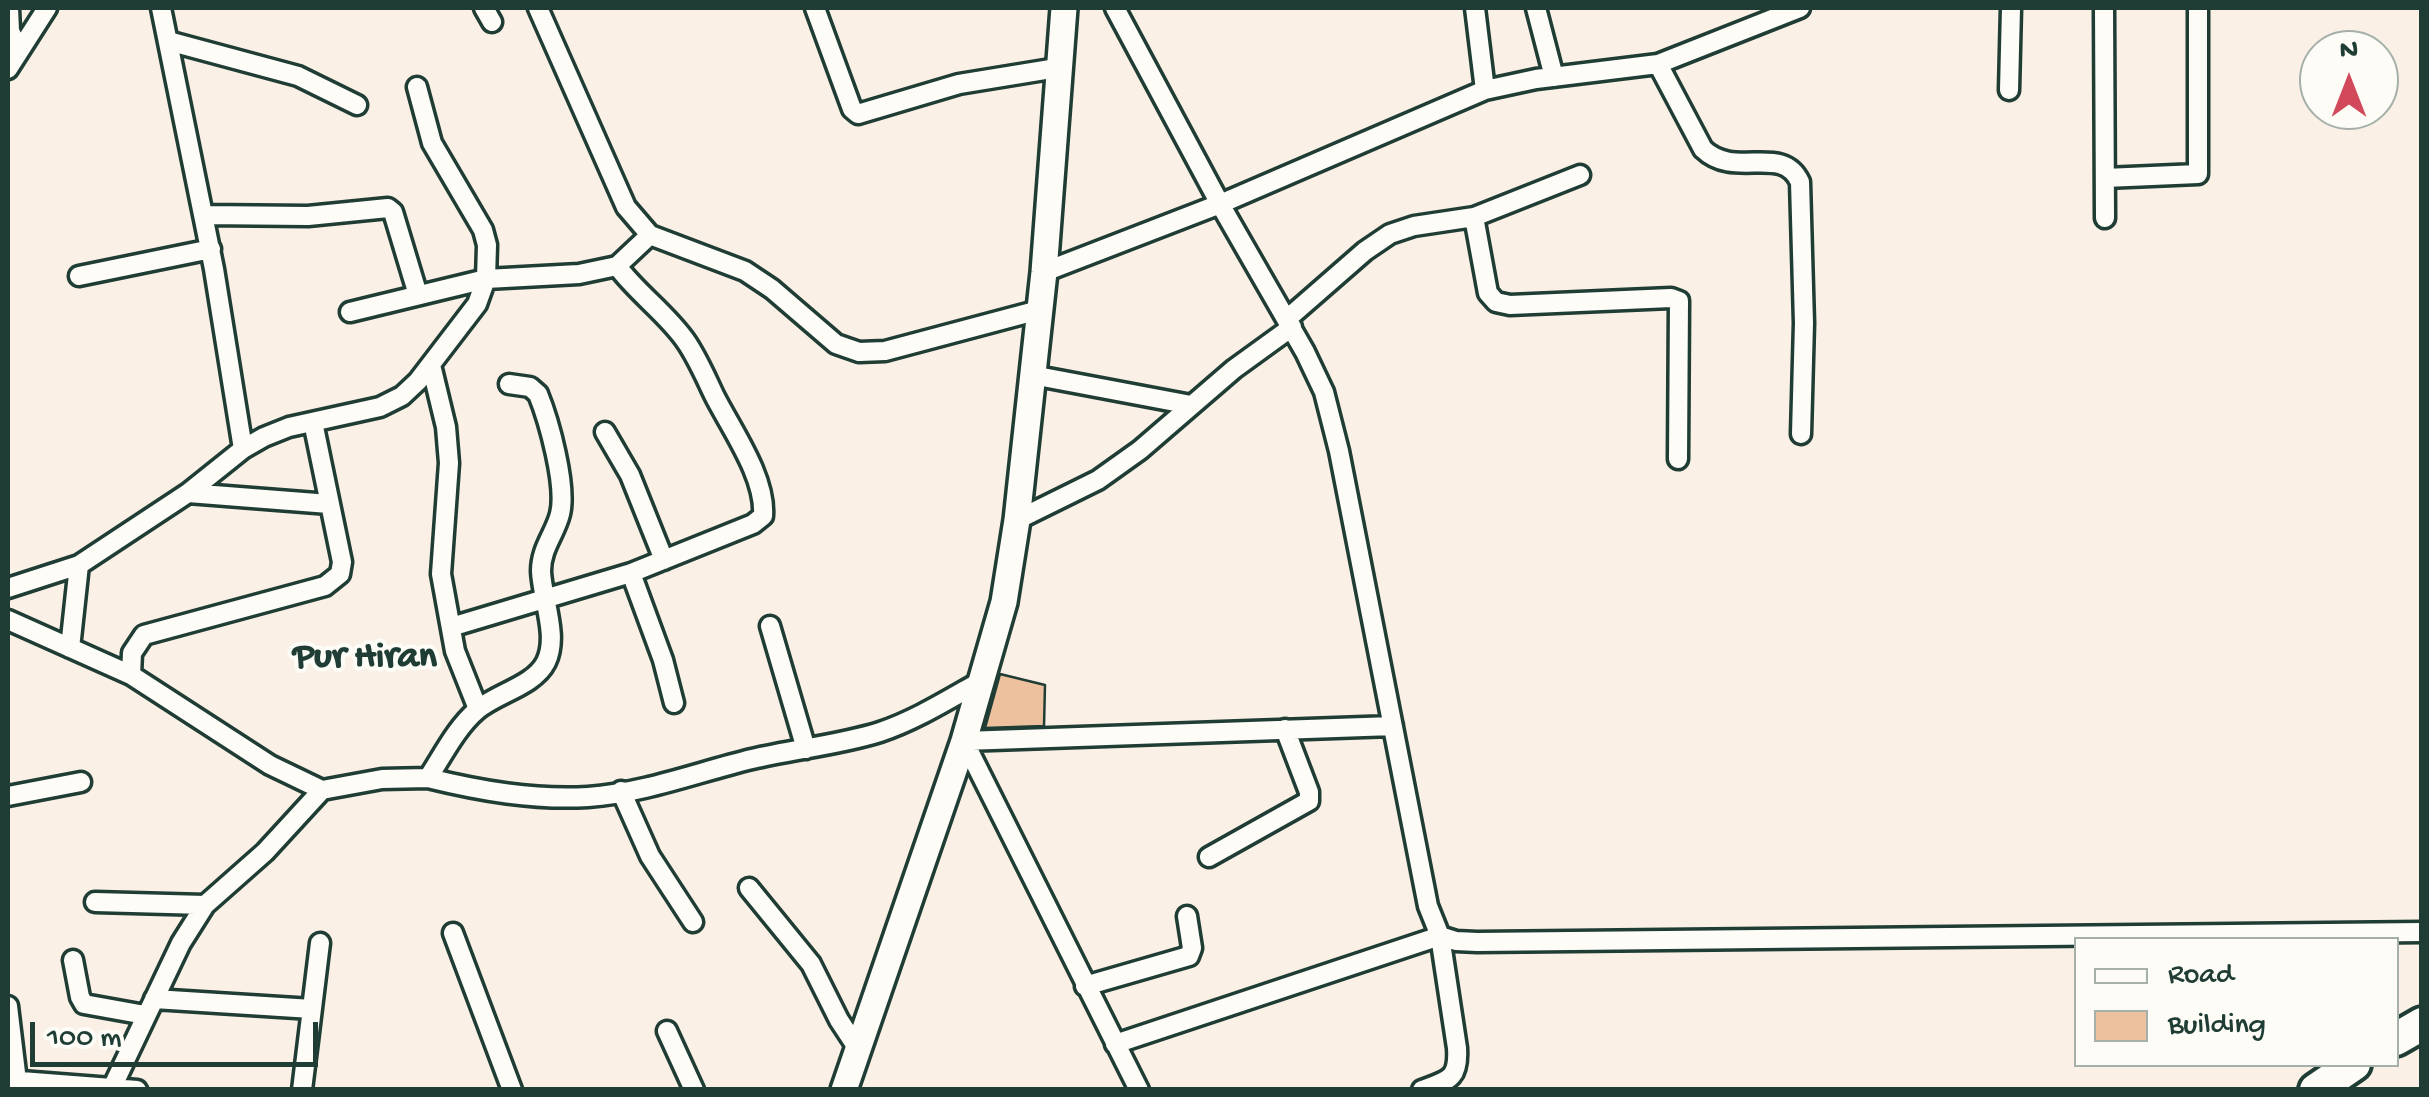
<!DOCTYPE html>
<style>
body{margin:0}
#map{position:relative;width:2429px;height:1097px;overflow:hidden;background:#faf0e5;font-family:"Gochi Hand",sans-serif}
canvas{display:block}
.frame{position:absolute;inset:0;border:10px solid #1f3d34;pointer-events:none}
.legend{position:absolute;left:2074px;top:937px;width:325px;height:130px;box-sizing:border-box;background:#fdfcf7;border:2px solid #a4b0a9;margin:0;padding:12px 18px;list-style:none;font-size:30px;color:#1f3d34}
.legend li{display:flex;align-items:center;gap:20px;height:50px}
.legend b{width:50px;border:2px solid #a4b0a9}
.north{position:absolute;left:2299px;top:30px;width:100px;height:100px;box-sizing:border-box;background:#fdfcf7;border:2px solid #a4b0a9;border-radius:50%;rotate:0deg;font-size:28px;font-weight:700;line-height:40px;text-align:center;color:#1f3d34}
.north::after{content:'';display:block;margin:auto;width:35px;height:45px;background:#d1495b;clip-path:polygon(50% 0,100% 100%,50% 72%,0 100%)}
.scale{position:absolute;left:30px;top:1022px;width:288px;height:45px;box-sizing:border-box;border:5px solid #1f3d34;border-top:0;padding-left:12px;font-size:30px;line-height:35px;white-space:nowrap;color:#1f3d34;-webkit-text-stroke:8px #fdfcf7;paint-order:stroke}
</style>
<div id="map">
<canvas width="2429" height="1097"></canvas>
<div class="frame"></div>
<ul class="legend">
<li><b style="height:12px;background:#fdfcf7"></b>Road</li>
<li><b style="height:28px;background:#edc19d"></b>Building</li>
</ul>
<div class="north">N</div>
<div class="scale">100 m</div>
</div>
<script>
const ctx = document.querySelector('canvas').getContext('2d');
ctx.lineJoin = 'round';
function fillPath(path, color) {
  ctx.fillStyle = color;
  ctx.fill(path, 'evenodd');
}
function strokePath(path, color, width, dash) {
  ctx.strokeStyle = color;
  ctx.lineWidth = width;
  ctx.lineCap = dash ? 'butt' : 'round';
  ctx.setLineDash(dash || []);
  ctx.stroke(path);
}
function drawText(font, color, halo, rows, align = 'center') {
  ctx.font = font + ' "Gochi Hand",sans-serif';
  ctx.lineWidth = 8;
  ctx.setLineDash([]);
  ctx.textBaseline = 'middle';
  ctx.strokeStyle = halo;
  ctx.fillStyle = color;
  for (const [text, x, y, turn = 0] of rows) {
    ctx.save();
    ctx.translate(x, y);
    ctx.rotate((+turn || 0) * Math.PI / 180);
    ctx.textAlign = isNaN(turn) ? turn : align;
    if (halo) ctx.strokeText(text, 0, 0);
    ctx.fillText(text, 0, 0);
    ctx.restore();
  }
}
const building = new Path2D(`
 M1000,674l45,11 -1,41 -59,2z`);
fillPath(building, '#edc19d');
strokePath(building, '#1f3d34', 2.5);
const street = new Path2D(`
 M9,8l1,23 9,19
 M161,8l53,261 29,180
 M484,8l8,14
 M538,8l88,199 24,28 95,36 27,18 64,55 23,8 26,-1 154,-41
 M815,8l37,101 6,5 101,-30 98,-16
 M1115,8l105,196 85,148 19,40 15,59 89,455 12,30 17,112c2,31 -8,32 -35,42
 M1475,8l10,82
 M1536,8l18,69
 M2104,8l1,210
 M168,41l130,35 59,29
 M1658,64l45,85c32,31 79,-6 97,33l4,141 -3,111
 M8,69l39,-61
 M2009,90l2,-82
 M2105,178l93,-4v-166
 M204,215l104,1 80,-8 5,4 25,83
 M1474,217l14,76 8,9 14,3 161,-7 8,3 -1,158
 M1044,272l176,-68 265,-114 51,-11 122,-15 142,-56
 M79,276l132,-27
 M350,312l136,-33 93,-5 38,-8 33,-31
 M1287,319l78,-68 25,-17 24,-8 60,-9 106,-42
 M431,365l15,62 3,36 -8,111 14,77 23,58
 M1032,375l159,30
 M605,432l25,43 34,85
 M188,493l141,11
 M1017,520l81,-40 42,-30 94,-81 58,-42
 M631,573l32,87 11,43
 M8,588l71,-23 109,-72 55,-44 21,-12 25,-10 91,-20 22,-11 16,-15 59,-77 9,-25 1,-34 -4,-15 -51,-87 -15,-56
 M8,620l123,55 139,90 52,25 60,-11 46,-1c15,-23 28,-50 49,-68 20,-17 57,-24 69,-48 13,-26 -4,-63 -5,-91 0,-23 14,-37 19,-57 7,-28 -11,-93 -22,-120l-8,-7 -21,-3
 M770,626l36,123
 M451,627l180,-54 122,-49 10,-8c3,-39 -32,-87 -49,-121 -9,-19 -17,-38 -29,-55 -19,-27 -48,-47 -68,-74
 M70,648l9,-83
 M131,675l1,-22 12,-18 181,-49 15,-12 2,-12 -29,-140
 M428,778c53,13 105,22 160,19 56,-4 110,-25 164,-38 42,-10 87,-14 128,-27 36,-12 69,-33 103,-52
 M621,791l29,65 43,66
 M8,796l73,-14
 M1209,857l100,-56v-9l-24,-63
 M749,888l62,76 28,56 19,29
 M95,902l110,3
 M453,933l59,157
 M73,960l7,37 4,7 61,11
 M1085,986l104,-30 3,-8 -5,-32
 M154,999l158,10
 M8,1006l9,75
 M667,1031l27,59
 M1115,1044l325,-108 16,5 21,1 945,-10
 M8,1080l129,10
 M111,1090l70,-147 24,-38 60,-53 57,-62
 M302,1090l18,-147
 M1139,1090l-175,-349 429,-15`);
const secondary = new Path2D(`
 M844,1090l120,-349 40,-139 13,-82 27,-248 20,-264`);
const highway = new Path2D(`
 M2396,1039l26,-15
 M2316,1090l38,-26`);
strokePath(street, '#1f3d34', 25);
strokePath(secondary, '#1f3d34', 32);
strokePath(highway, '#1f3d34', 40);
strokePath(street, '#fdfcf7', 18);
strokePath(secondary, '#fdfcf7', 25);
strokePath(highway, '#fdfcf7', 32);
drawText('bold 38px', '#1f3d34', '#fdfcf7', [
 ["Pur Hiran",365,659]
]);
</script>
